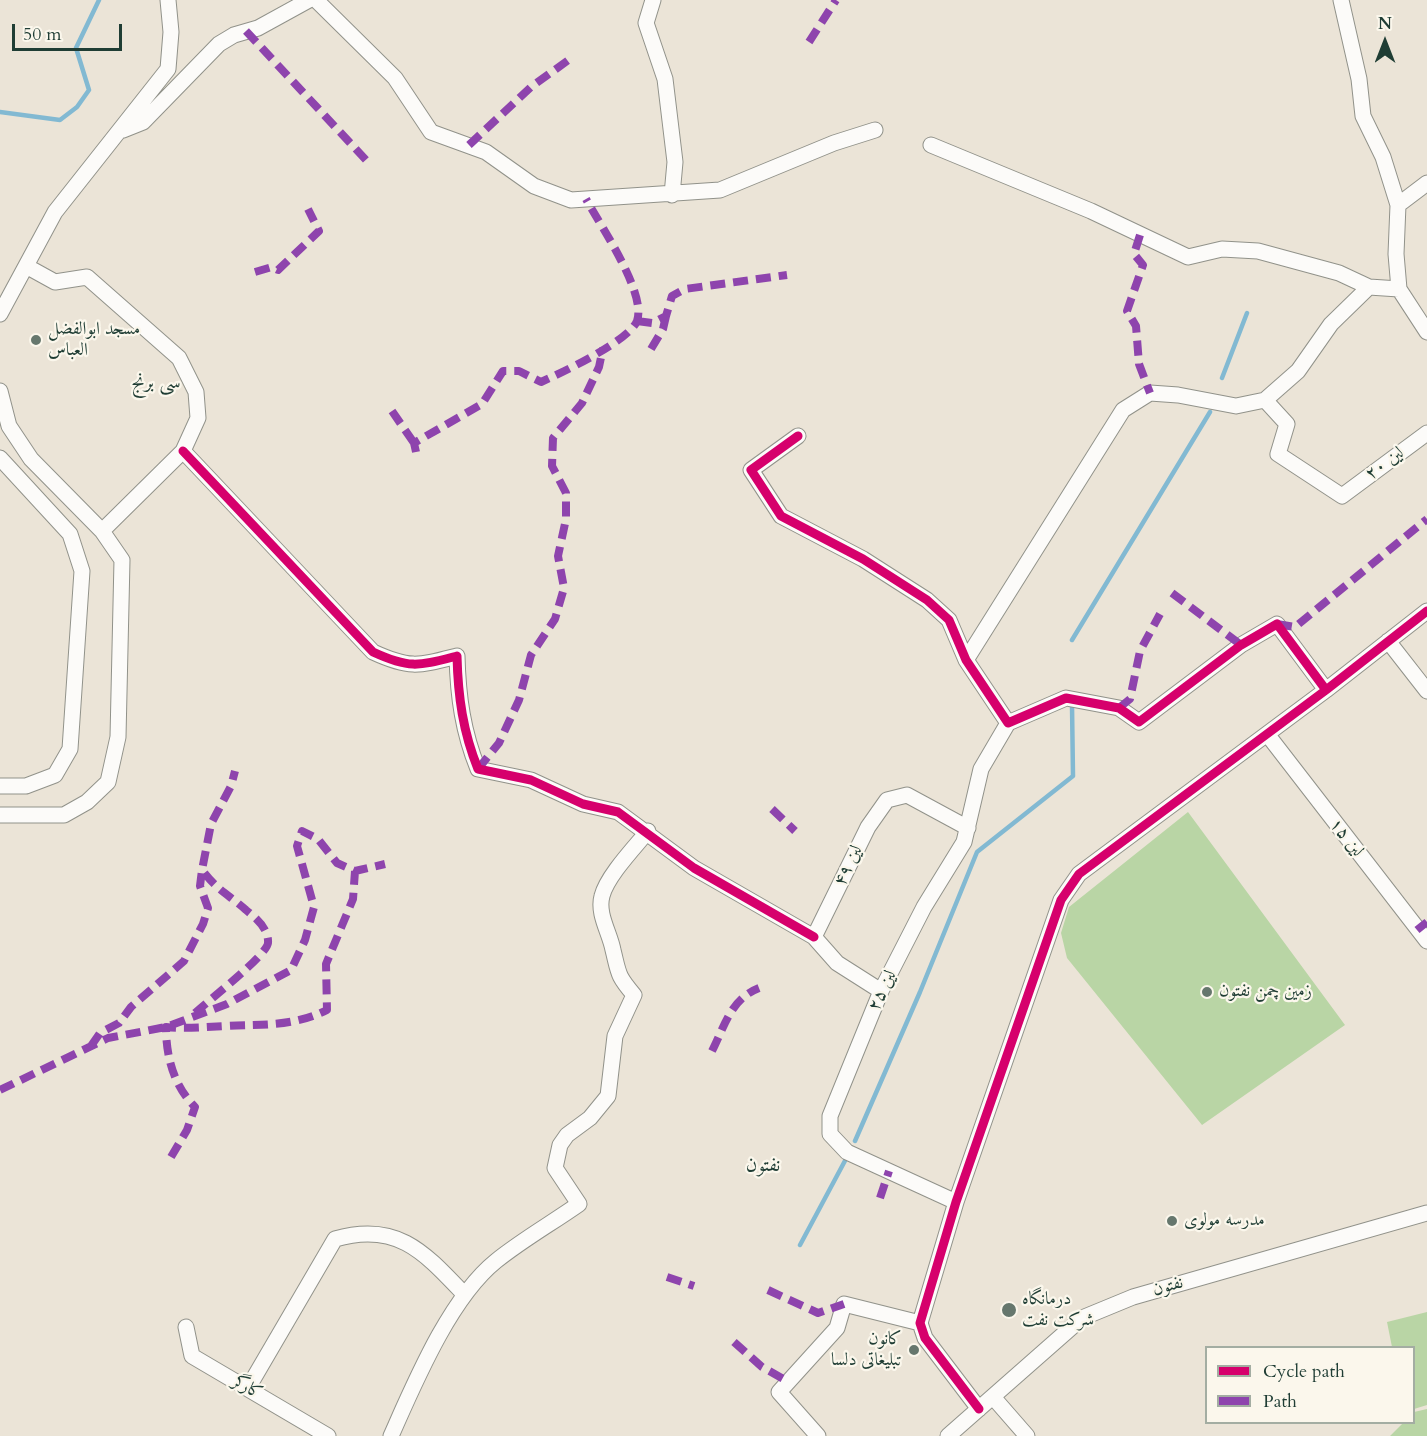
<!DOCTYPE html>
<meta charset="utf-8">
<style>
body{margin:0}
#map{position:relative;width:1427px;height:1436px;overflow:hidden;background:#ebe4d7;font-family:Cardo,serif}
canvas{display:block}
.legend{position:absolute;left:1205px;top:1346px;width:210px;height:78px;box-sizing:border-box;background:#fbf7ec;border:2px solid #a3ada2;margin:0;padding:8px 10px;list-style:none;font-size:18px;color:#1f3d34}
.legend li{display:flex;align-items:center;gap:12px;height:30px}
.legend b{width:30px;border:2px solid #a3ada2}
.north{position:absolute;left:1355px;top:12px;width:60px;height:60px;-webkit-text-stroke:4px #fbf7ec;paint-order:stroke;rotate:0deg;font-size:16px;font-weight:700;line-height:24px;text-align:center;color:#1f3d34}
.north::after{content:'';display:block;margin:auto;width:21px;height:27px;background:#1f3d34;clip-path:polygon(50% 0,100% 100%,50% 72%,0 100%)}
.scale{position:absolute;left:12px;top:24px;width:110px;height:27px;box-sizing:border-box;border:3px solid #1f3d34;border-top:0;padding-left:8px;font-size:18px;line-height:21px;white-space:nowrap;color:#1f3d34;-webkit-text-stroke:4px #fbf7ec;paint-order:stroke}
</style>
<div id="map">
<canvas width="1427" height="1436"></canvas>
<ul class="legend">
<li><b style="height:8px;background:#d6006c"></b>Cycle path</li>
<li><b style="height:8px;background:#8e44ad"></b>Path</li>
</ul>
<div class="north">N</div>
<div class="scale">50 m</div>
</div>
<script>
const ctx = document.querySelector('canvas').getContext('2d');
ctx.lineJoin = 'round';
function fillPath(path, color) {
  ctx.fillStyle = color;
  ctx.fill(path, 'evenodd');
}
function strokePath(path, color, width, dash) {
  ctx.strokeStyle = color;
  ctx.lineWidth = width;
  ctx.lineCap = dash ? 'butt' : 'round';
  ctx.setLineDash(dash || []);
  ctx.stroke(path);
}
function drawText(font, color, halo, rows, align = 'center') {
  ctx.font = font + ' Cardo,Amiri,serif';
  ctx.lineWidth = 4.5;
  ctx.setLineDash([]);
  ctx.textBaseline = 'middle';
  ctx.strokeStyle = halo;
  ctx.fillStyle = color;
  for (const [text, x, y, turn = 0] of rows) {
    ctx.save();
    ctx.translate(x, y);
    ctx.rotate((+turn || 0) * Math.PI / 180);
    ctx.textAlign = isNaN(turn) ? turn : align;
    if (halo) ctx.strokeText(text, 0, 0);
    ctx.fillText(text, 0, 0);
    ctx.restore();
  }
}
fillPath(new Path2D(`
 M1188,812l157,213 -143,100 -135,-167 -6,-25 8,-26z
 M1427,1312v93l-13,4v-61l-22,-1 -5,-25z
 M1427,1409v27h-37l13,-13 11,-1v-10z`), '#b9d5a5');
strokePath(new Path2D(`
 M0,112l60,8 17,-13 12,-17 -13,-42 23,-48
 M1222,378l25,-65
 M1072,640l138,-228
 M855,1141l65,-149 57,-140 96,-76 -1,-71
 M800,1245l47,-88`), '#82b9d2', 4.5);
const minor = new Path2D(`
 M316,0l79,78 36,54 55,20 48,34 37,14 149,-10 114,-47 41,-13
 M653,0l-7,23 19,56 10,83 -3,33
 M1341,0l18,79 4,37 20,41 15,48 -2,49 3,35
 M123,130l20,-8 76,-78 15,-9 24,-7 51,-28
 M931,145l160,66 97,46 34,-8 36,2 81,22 30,14
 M1398,205l29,-22
 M26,266l29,16 32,-5 92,81 17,34 2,26 -15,33 -81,80
 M0,314l55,-102 113,-143 3,-37 -3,-32
 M0,391l9,35 22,33 71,72 20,29 -4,177 -10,45 -21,20 -23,13h-64
 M1265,400l33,-29 33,-47 38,-37 30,2 28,43
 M798,436l-47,34 30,46 82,43 64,41 22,20 17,40 42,63 58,-25 53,10 20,14 102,-77 36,-21 49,66
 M183,451l190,201c37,17 45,14 84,4 1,41 6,76 21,113l53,11 52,24 35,8 76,56 120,69
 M0,458l70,76 12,37 -12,178 -15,26 -29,11h-26
 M1388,641l39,50
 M966,660l157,-250 27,-17 28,2 58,11 29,-6 22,24 -9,30 64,42 85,-63
 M1267,734l160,207
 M881,991l-44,-28 -23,-26 54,-110 19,-27 20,-5 61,33
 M956,1202l-109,-50 -17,-18v-18l51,-125 43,-84 40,-65 17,-73 27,-46
 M186,1327l6,29 136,80
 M248,1388l87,-149c62,-18 89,13 129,55
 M993,1397l34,39
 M979,1409l-54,-71 -5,-15 36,-121 105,-302 18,-26 247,-184 101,-79
 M391,1436c24,-54 59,-138 105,-175 26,-21 56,-38 83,-57l-24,-36 5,-23 7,-10 23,-17 18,-22 7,-60 19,-41c-17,-20 -15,-21 -21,-45 -3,-17 -16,-36 -11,-54 5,-20 33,-49 46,-65
 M818,1436l-39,-44 58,-64 7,-24 76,19
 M948,1436l134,-118 51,-21 294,-84`);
strokePath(minor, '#91928a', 17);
strokePath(minor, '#fcfbf9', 15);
strokePath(new Path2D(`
 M246,31l120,129
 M809,42l27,-42
 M469,145l62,-58 43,-31
 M1140,235l-6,19 9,11 -16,46 9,15 3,38 11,29
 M255,272l17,-5 6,3 41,-39 -11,-22
 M637,321l15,2 14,-7 6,-20 13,-7 102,-14
 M651,349l12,-20 3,-13
 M392,411l22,32
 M416,452l-2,-9 68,-39 21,-33h16l22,11c20,-9 88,-41 96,-61 10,-28 -37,-96 -51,-122
 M1172,593l69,52
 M1277,624l18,3 132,-108
 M1119,708l11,-9 10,-48 20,-37
 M478,769l21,-26 20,-43 12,-45 24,-36 9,-31 -6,-32 8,-37v-26l-14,-27 1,-28 29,-35 17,-36 4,-19
 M772,809l23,22
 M1417,930l10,-8
 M195,1013c13,-12 72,-58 73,-70 1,-14 -12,-25 -22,-33 -18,-16 -28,-19 -44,-40l9,-46 20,-38 4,-15
 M91,1046l9,-13 19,-10 12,-16 53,-46 19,-37 5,-16 -8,-22 2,-16
 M712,1051c13,-26 19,-52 47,-63
 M0,1090l108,-52 58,-11 61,-23 64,-34 14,-30 9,-33 -17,-61 5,-15 16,8 19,24 18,8 30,-7
 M171,1157l16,-27 8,-23c-21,-21 -29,-50 -29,-80 21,2 39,0 61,-1 36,-2 65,1 100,-16l-1,-46 27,-65 2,-28
 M880,1198l9,-27
 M667,1277l27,9
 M768,1290l50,23 26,-9
 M734,1342l28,25 27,15`), '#8e44ad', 8, [15, 8]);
strokePath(new Path2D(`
 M798,436l-47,34 30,46 82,43 64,41 22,20 17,40 42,63 58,-25 53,10 20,14 102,-77 36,-21 49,66
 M183,451l190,201c37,17 45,14 84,4 1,41 6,76 21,113l53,11 52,24 35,8 76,56 120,69
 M979,1409l-54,-71 -5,-15 36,-121 105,-302 18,-26 247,-184 101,-79`), '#d6006c', 9);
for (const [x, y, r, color] of [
 [36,340,6,"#66776d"],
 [1207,992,6,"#66776d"],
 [1172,1221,6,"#66776d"],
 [1009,1310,8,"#66776d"],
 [914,1350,6,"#66776d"]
]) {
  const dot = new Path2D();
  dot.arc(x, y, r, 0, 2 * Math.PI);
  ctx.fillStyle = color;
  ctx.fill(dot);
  strokePath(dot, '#fbf7ec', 2);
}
drawText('18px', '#1f3d34', '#fbf7ec', [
 ["مسجد ابوالفضل",48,330],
 ["العباس",48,351],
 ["زمین چمن نفتون",1219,992],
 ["مدرسه مولوی",1184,1221],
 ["درمانگاه",1022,1300],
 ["شرکت نفت",1022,1321],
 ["کانون",902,1340,"right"],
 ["تبلیغاتی دلسا",902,1361,"right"]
], 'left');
drawText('18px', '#1f3d34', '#fbf7ec', [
 ["لین ۲۰",1385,464,-36],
 ["لین ۱۵",1346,838,52],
 ["لین ۴۹",849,866,-64],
 ["لین ۲۵",883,991,-64],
 ["نفتون",1168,1287,-16],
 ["کارگر",247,1388,30]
]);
drawText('20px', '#1f3d34', '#fbf7ec', [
 ["سی برنج",156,383],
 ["نفتون",763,1166]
]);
</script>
